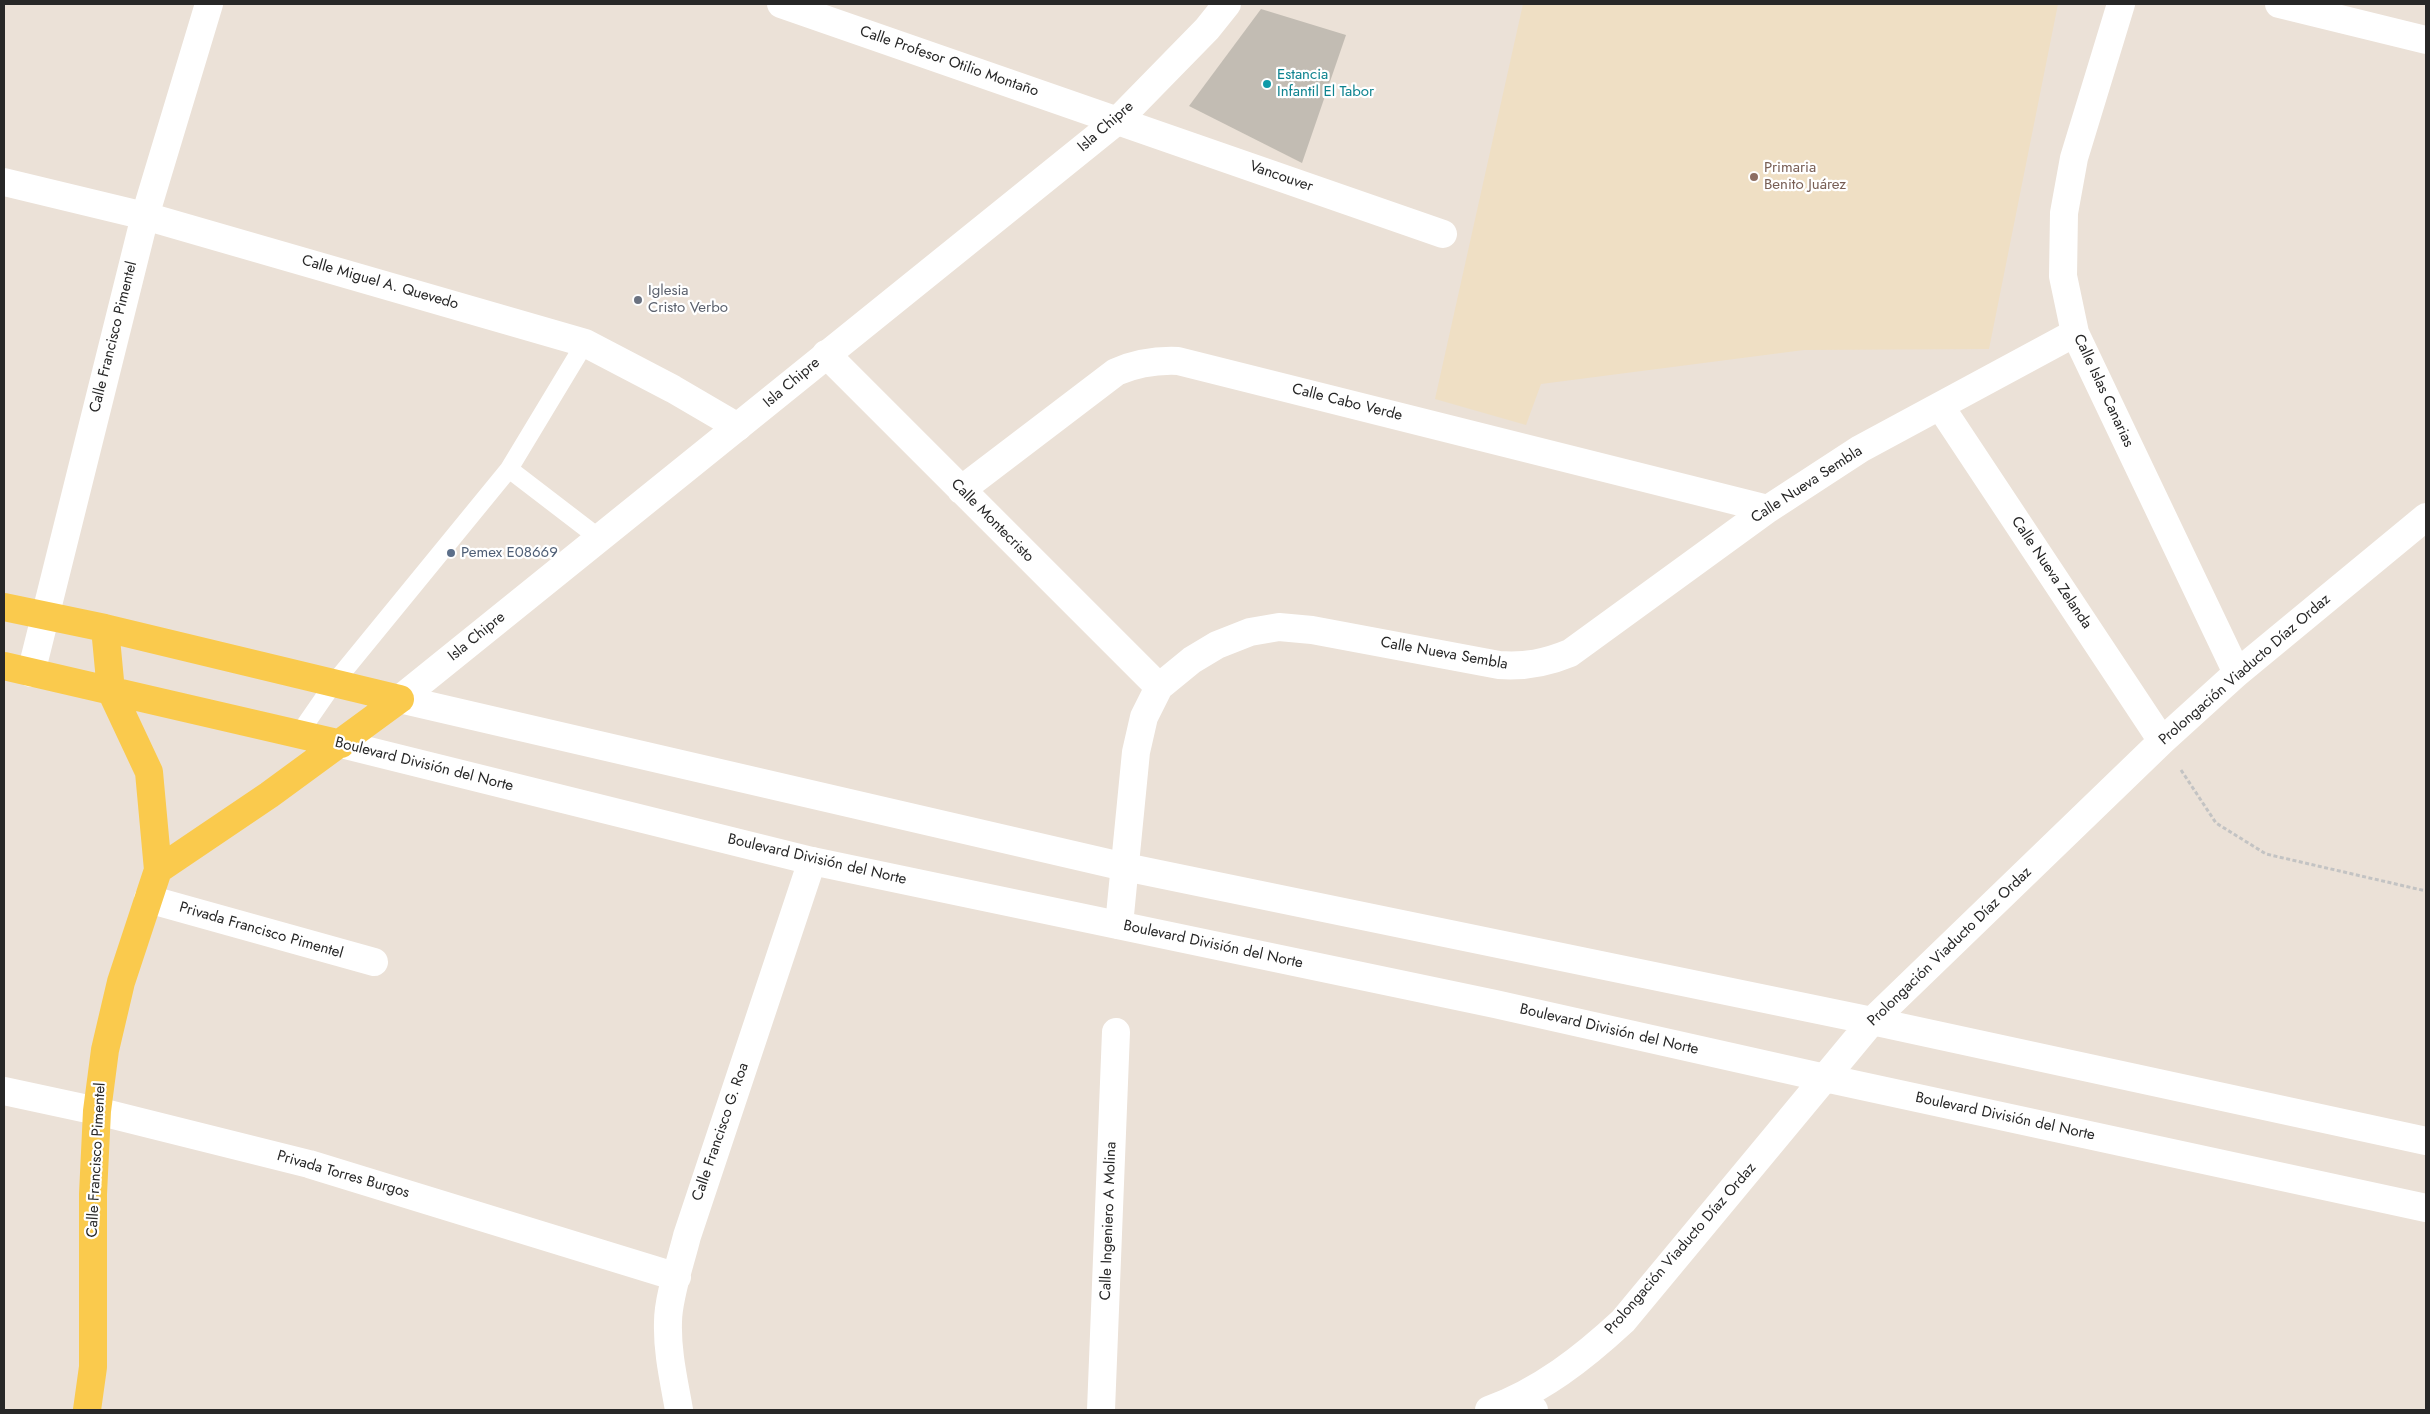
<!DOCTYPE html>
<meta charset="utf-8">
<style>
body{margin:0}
#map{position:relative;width:2430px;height:1414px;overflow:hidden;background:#ebe1d7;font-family:Jost,sans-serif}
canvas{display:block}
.frame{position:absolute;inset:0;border:5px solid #272727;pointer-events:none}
</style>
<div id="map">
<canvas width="2430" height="1414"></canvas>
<div class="frame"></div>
</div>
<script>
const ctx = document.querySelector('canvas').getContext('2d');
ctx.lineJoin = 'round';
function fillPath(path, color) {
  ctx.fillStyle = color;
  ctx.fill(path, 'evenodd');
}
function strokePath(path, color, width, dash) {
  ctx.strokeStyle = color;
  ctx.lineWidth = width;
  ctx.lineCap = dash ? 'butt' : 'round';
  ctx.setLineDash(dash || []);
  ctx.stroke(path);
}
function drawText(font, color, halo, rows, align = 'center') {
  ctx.font = font + ' Jost,sans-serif';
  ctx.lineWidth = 4.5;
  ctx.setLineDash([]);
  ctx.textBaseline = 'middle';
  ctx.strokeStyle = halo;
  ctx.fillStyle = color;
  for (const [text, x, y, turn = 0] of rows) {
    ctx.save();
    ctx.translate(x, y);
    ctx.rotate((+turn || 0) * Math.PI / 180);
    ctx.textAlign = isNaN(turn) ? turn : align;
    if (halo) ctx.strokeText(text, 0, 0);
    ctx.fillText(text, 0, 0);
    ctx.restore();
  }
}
fillPath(new Path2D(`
 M1523,4h535l-69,345 -185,1 -263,34 -15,41 -91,-26z`), '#efdfc4');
fillPath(new Path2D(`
 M1261,9l85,26 -44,128 -113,-57z`), '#c2bcb3');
strokePath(new Path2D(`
 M2181,770l35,53 50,31 160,37`), '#c3c3c3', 3, [4, 2.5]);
strokePath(new Path2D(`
 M509,469l76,-126
 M298,735l36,-52 175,-214 90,69`), '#fff', 18);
strokePath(new Path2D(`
 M781,4l662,230
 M2121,4l-47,154 -10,55 -1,63 12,57 162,340
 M2279,4l147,36
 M4,182l141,34 440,127 88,46 65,38
 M826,354l333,333
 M1940,406l222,335
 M961,490l155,-118c21,-9 39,-12 62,-11l590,148
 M148,899l226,63
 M1119,925l17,-173 8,-35 15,-30 33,-27 25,-15 33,-13 29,-5 33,3 187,35c26,2 47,-2 71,-12l198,-144 92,-60 215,-116
 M1872,1021l290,-280 75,-68 189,-156
 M4,1091l93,20 212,53 368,113
 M1505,1404l29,6
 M679,1410c-5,-29 -12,-58 -11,-88 0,-25 13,-61 19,-86l125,-375
 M1101,1410l15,-378`), '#fff', 28);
strokePath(new Path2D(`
 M31,673l114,-457 64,-212
 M400,699l725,168 747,154 554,120
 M400,699l718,-579 89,-91 20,-25
 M341,744l471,117 683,143 330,74 601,130
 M1489,1410c52,-19 94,-52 134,-89l249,-300`), '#fff', 28);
strokePath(new Path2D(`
 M4,607l101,21 295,71
 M4,666l337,78
 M158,870l111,-75 131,-96
 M87,1410l6,-43v-173l4,-83 8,-61 16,-68 37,-112 -9,-98 -38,-81 -6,-63`), '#faca4d', 28);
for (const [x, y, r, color] of [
 [1267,84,5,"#0f9aa8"],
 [1754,177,5,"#8d6e63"],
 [638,300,5,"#6b7280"],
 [451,553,5,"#5c6f8a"]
]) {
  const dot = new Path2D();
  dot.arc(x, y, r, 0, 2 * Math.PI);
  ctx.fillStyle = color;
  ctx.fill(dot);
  strokePath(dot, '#fff', 2);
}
drawText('15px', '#272727', '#fff', [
 ["Calle Profesor Otilio Montaño",949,62,19],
 ["Isla Chipre",1106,127,-41],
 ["Vancouver",1281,177,19],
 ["Calle Miguel A. Quevedo",380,283,16],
 ["Calle Francisco Pimentel",114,337,-76],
 ["Isla Chipre",792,383,-40],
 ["Calle Islas Canarias",2103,391,65],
 ["Calle Cabo Verde",1347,403,14],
 ["Calle Nueva Sembla",1807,485,-33],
 ["Calle Montecristo",992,521,45],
 ["Calle Nueva Zelanda",2051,573,56],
 ["Isla Chipre",477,637,-39],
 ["Calle Nueva Sembla",1444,654,10],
 ["Prolongación Viaducto Díaz Ordaz",2245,670,-41],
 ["Boulevard División del Norte",424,765,14],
 ["Boulevard División del Norte",817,860,13],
 ["Privada Francisco Pimentel",261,931,16],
 ["Boulevard División del Norte",1213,945,12],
 ["Prolongación Viaducto Díaz Ordaz",1950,947,-44],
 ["Boulevard División del Norte",1609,1030,13],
 ["Boulevard División del Norte",2005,1117,12],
 ["Calle Francisco G. Roa",721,1132,-71],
 ["Calle Francisco Pimentel",97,1160,-87],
 ["Privada Torres Burgos",343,1175,16],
 ["Calle Ingeniero A Molina",1109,1221,-88],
 ["Prolongación Viaducto Díaz Ordaz",1681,1249,-49]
]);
drawText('15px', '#0d838f', '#fff', [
 ["Estancia",1277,75],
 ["Infantil El Tabor",1277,92]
], 'left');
drawText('15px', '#785e54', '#fff', [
 ["Primaria",1764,168],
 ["Benito Juárez",1764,185]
], 'left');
drawText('15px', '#5b616d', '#fff', [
 ["Iglesia",648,291],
 ["Cristo Verbo",648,308]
], 'left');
drawText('15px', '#4e5e75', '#fff', [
 ["Pemex E08669",461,553]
], 'left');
</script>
